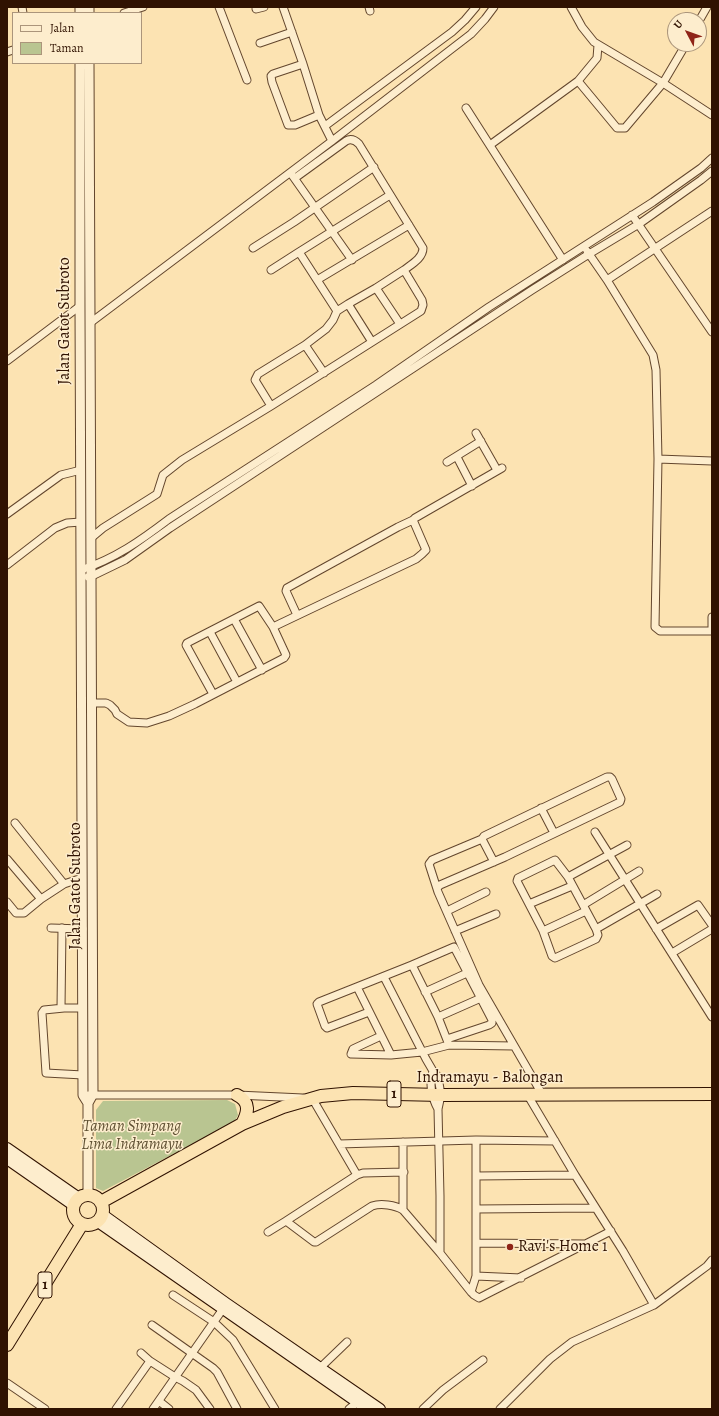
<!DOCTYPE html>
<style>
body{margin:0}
#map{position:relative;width:719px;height:1416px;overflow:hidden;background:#fce3b2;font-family:Alegreya,serif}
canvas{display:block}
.frame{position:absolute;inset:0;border:8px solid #301201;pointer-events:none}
.legend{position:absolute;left:12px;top:12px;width:130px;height:52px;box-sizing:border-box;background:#fdedcd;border:1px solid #ab957b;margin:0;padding:5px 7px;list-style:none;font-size:12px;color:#301201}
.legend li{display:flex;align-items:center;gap:8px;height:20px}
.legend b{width:20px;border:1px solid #ab957b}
.north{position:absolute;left:667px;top:12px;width:40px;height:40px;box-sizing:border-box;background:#fdedcd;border:1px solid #ab957b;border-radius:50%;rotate:311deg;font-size:11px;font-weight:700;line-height:16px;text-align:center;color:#301201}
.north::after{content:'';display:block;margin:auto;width:14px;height:18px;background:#8f2418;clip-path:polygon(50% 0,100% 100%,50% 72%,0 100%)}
</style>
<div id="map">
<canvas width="719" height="1416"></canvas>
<div class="frame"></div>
<ul class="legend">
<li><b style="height:5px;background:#fdedcd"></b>Jalan</li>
<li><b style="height:11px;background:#b9c591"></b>Taman</li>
</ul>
<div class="north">U</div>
</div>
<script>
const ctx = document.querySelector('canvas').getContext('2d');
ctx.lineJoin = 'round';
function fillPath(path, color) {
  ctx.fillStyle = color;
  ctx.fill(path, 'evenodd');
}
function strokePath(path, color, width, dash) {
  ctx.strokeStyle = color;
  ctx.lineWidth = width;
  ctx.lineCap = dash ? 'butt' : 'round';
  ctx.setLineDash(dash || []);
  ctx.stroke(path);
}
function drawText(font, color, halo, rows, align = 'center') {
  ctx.font = font + ' Alegreya,serif';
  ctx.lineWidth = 3;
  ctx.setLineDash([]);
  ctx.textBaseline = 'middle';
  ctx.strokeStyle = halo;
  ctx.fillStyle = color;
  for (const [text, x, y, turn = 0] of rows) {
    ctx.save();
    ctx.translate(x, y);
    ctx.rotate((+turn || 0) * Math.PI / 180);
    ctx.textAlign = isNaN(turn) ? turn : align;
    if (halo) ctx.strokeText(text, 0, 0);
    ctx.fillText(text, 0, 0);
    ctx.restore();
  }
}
fillPath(new Path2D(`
 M227,1100l8,4 3,11 -4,7 -131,69 -7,-3v-78l7,-9z`), '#b9c591');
const minor = new Path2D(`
 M22,7l1,6
 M219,7l28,73
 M283,7l20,57 16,51 13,26
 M369,7l1,4
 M571,7l11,20 12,15 69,41 49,32
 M256,9l8,-2
 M124,13l19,-6
 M699,21l8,-14
 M260,43l32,-11
 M7,52l6,-2
 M303,64l-30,10 -2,2 1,6 16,43h7l24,-10
 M578,81l39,47h8l38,-45 23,-39
 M466,108l97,152
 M325,126l127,-94 13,-12 11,-13
 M490,145l88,-64 19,-23 1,-13
 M292,175l60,85
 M632,215l80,117
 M253,248l41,-26 80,-55
 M587,251l20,29 46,75 3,15 2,89 -3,168 5,4h52
 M271,270l28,-18
 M317,280l92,-55
 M607,280l105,-69
 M376,288l28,-18
 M348,304l28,-16 24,36
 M337,311l-38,-59 91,-57
 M90,323l242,-182 139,-107 14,-15 9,-12
 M305,345l21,-16 7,-9 4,-9 11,-7 24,38
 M7,361l73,-55
 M271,406l-16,-26 3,-6 47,-29 19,28
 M476,433l21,37
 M457,457l15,29
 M658,459l54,2
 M447,462l34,-21
 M7,514l54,-39 20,-5
 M91,538l12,-10 54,-34 6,-19 19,-15 89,-54 150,-95 2,-6 -1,-5 -18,-30c8,-6 19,-12 19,-22l-64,-104c-4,-4 -8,-6 -13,-3l-51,37
 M7,565l48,-37 12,-5 14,-1
 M81,570c35,-12 59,-29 88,-51l207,-134 113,-78 164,-105 48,-34 11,-10
 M88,577l4,-1 33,-16 45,-32 362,-238 57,-36 50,-30 62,-44 11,-9
 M297,615l-11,-24 1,-3 111,-61 15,-7
 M234,619l28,51
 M712,631v-14
 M210,632l27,50
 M213,694l-27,-49 1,-2 72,-37 14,21
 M91,703h15l4,2 5,5 2,4 12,8 18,1 22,-7 26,-12 89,-46 2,-3 -13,-28 143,-68 6,-5 4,-4 -13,-30 2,-2 87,-50
 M541,808l13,25
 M15,823l49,61
 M595,832l117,185
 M482,839l12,23
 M7,859l34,40
 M555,860l13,17 28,52 2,6 -2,4 -41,19 -3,-2 -9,-25 -26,-50 1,-3z
 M568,877l59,-32
 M437,888l3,-3 65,-28 115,-55 1,-3 -9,-20 -2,-2h-3l-123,59 -2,3 -50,21 -3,4 9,28 41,93 63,109
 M7,902l9,11h8l17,-14 23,-15 18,-6
 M529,904l43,-18
 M583,905l56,-34
 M447,911l39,-19
 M51,928l32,1
 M596,929l61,-35
 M656,929l42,-24 14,20
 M455,931l41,-17
 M543,931l43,-20
 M672,953l40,-24
 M412,965l42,-18 38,73v3l-3,2 -42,14
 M384,977l42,82 7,12 5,6 3,18 -3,14 2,87v57l31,39
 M357,987l34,68 31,-3 27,-7 -11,-28 -26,-52 -93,37 -2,2 8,22 2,2 42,-16
 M425,992l42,-19
 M61,1008l1,-80
 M83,1008h-19l-20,2 -2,3 4,60 37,2
 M438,1017l43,-19
 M381,1036l-28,13 -2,5 40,1
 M449,1045l65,1
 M433,1071c-4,13 -1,27 5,38
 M527,1094l48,81
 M88,1095h149l66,3
 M312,1098l45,77
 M476,1140v136
 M403,1142v68
 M339,1144l137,-4 79,1
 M476,1176l99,-1 48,76 31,54
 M476,1209l119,-1
 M286,1221l71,-46 6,-2 41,-1
 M268,1232l18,-11 28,21h2l56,-36c9,-3 23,-1 31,4l37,43
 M476,1243l110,1
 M521,1278l-45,-2 -5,16 3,3 5,3 132,-67
 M173,1295l41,27 19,18 42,69
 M152,1325l61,43 4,4 20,37
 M141,1353l9,8 25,16 8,4 13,9 14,19
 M320,1368l27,-26
 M7,1383l38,26
 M159,1401l10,8
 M116,1409l34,-48
 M153,1409l72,-103
 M349,1409l11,-9
 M423,1409l20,-19 40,-30
 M500,1409l50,-50 22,-17 82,-37 34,-25 19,-14 5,-6`);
const tertiary = new Path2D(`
 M80,13v-6
 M89,13v-6
 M80,63v243l3,789 5,8
 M88,1195v-92l5,-9 -4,-1031`);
const secondary = new Path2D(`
 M7,1148l72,50
 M7,1159l66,46
 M102,1214l124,89 154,106
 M98,1222l269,187`);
const trunk = new Path2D(`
 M237,1095c14,7 11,18 5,29
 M73 1210a15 15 0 1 1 30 0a15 15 0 1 1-30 0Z
 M101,1202l141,-78 41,-17 38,-11 32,-3 88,2 271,-1
 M7,1345l75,-121`);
strokePath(minor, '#63462d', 9);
strokePath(tertiary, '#63462d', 11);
strokePath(secondary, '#301201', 12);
strokePath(trunk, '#301201', 14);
strokePath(minor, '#fdedcd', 7);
strokePath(tertiary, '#fdedcd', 9);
strokePath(secondary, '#fdedcd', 10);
strokePath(trunk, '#fce3b2', 12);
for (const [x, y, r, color] of [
 [510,1247,4,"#8f2418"]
]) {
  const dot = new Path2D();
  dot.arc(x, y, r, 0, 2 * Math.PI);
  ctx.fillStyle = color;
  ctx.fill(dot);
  strokePath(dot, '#fdedcd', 1.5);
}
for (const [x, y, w] of [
 [394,1094,14],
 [45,1285,14]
]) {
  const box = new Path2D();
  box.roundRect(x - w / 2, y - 13, w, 26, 3);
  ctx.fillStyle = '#fdedcd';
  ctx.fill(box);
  strokePath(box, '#301201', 1);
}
drawText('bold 15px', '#301201', null, [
 ["1",394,1094],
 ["1",45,1285]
]);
drawText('16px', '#301201', '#fdedcd', [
 ["Jalan Gatot Subroto",65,321,-90],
 ["Jalan Gatot Subroto",76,886,-90],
 ["Indramayu - Balongan",490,1078]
]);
drawText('italic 16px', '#605133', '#fdedcd', [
 ["Taman Simpang",132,1127],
 ["Lima Indramayu",132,1145]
]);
drawText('16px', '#301201', '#fdedcd', [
 ["Ravi's Home 1",518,1247]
], 'left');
</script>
